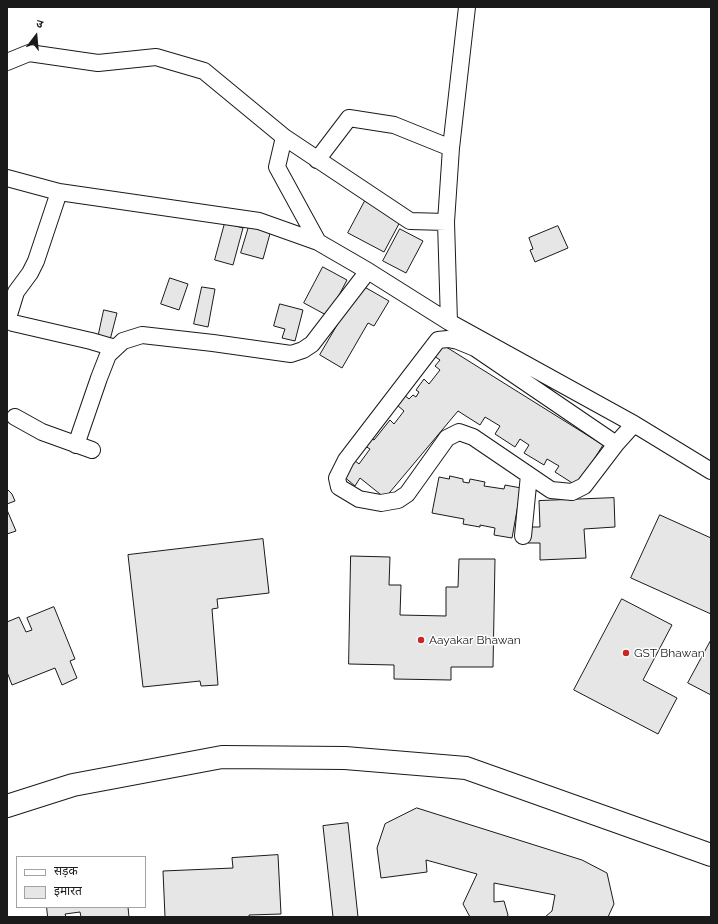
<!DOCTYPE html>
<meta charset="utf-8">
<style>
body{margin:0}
#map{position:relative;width:718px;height:924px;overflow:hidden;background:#fff;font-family:Raleway,"Noto Sans Devanagari",sans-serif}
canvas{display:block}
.frame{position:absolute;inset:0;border:8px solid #1a1a1a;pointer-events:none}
.legend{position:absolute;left:16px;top:856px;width:130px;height:52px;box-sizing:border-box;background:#fff;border:1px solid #a3a3a3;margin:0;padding:5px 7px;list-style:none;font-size:12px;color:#1a1a1a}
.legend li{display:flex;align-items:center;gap:8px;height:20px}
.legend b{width:20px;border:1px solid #a3a3a3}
.north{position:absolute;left:16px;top:16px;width:40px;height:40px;-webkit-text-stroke:3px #fff;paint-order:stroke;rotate:16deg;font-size:11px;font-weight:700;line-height:16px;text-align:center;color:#1a1a1a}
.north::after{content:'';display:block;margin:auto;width:14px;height:18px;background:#1a1a1a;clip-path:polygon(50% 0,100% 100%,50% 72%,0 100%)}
</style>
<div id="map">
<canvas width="718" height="924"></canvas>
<div class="frame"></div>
<ul class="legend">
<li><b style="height:5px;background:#fff"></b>सड़क</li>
<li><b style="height:11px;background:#e6e6e6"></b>इमारत</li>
</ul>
<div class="north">उ</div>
</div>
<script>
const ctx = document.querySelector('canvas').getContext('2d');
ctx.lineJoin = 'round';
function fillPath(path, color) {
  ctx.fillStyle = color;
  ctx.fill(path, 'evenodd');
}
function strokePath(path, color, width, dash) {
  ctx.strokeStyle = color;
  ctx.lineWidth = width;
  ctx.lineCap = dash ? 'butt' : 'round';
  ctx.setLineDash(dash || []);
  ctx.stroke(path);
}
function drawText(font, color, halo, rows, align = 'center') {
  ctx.font = font + ' Raleway,sans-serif';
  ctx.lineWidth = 3;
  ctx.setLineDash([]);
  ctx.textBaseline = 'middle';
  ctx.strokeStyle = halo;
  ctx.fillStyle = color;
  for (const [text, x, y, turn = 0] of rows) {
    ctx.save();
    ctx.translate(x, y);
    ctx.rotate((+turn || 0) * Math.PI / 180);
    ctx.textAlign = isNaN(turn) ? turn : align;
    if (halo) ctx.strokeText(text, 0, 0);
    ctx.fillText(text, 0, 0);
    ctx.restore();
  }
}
const building = new Path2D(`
 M365,201l36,19 -17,32 -36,-19z
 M225,223l18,5 -10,37 -18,-5z
 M250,223l21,7 -8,29 -22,-6z
 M558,226l10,22 -33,14 -5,-12 3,-1 -4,-11z
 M400,229l23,12 -17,32 -23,-12z
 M323,267l24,13 -19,36 -24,-13z
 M170,278l18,6 -9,26 -18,-6z
 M361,285l28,16 -15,25 -6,-3 -26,45 -22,-13z
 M202,287l13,2 -7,38 -14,-3z
 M280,304l23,6 -8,31 -13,-3 3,-9 -11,-3z
 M104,310l13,3 -7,27 -12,-2z
 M443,345l160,100 -26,41 -22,-14 4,-6 -12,-7 -3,6 -20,-12 5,-8 -9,-6 -5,8 -20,-13 5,-8 -15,-9 -5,8 -22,-14 -73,87 -25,-20 -5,8 -13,-11 12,-15 5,4 11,-15 -5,-3 6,-8 3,2 16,-20 4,4 10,-13 -7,-6 7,-10 5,4 4,-4 3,2 3,-5 -3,-2 8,-11 5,5 11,-14 -5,-4 5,-6 -6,-4z
 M450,476l13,3v3l6,1 1,-4 15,3 -1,4 20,3 1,-4 16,3 -9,50 -18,-3 1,-7 -15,-3v2l-17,-3 1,-5 -32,-6 7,-36 10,2z
 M7,489l5,5 3,7 -8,3z
 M614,498l1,29 -31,2 2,29 -46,2v-17h-12l-1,-16h13l-1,-26z
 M7,510l9,21 -9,3z
 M660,515l51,23v76l-80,-36z
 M263,539l6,54 -52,6 1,9 -6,1 6,76 -17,1 -1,-5 -57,6 -15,-132z
 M351,556l39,1 -1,28h12l-1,30 46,1v-29h12l1,-28h36l-2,108h-42v13l-57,-1v-14l-45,-1z
 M622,599l50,26 -29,55 34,18 -19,36 -84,-44z
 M54,607l21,52 -5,2 7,17 -15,7 -7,-17 -43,17 -5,-13v-50l12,-5 7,15 6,-2 -5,-12z
 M711,640v55l-23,-12z
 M417,808l165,52 25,13 7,31 -6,13h-63l7,-6 3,-16 -61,-12v19l10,-1 4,14 -1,2h-37l-7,-13 14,-30 -51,-14 1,12 -46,6 -4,-30 8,-24z
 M348,823l10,94h-25l-10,-91z
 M278,855l3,59 -32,1v2h-84l-2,-46 70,-3 -1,-10z
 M47,907h81l1,10h-48l-1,-5 -15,2 1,3h-18z`);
fillPath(building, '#e6e6e6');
strokePath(building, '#1a1a1a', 1);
const street = new Path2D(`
 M7,62l22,-9 69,10 58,-6 48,14 80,66 126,84 36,1
 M284,137l-7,30 41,75
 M317,160l32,-42 45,7 57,23
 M7,178l52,14 200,29 59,21 50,29 81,51 185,102 77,47
 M59,192l-23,69 -6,12 -14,19 -8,26 1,3 4,2 78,18 24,7
 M449,322l-3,-100 5,-74 16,-141
 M15,417l27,15 50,18
 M616,444l-141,-96 -17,-7 -10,-2 -10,1 -92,120 -9,18 2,9 20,12 22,4 17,-3 9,-6 40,-56 12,-6 14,5 78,53 21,2 12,-6 32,-42 18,-20
 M76,445l23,-67 9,-23 15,-14 19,-6 71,8 78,11 12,-4 9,-6 56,-73
 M523,536l6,-61`);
const secondary = new Path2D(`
 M7,806l66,-21 149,-28 123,1 121,10 245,87`);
strokePath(street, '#1a1a1a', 18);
strokePath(secondary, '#1a1a1a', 24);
strokePath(street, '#fff', 16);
strokePath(secondary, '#fff', 22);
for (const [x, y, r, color] of [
 [421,640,4,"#c62828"],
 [626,653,4,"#c62828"]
]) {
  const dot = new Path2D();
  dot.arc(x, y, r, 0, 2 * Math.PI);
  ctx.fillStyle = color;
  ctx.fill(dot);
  strokePath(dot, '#fff', 1.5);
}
drawText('12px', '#1a1a1a', '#fff', [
 ["Aayakar Bhawan",429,640],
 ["GST Bhawan",634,653]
], 'left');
</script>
